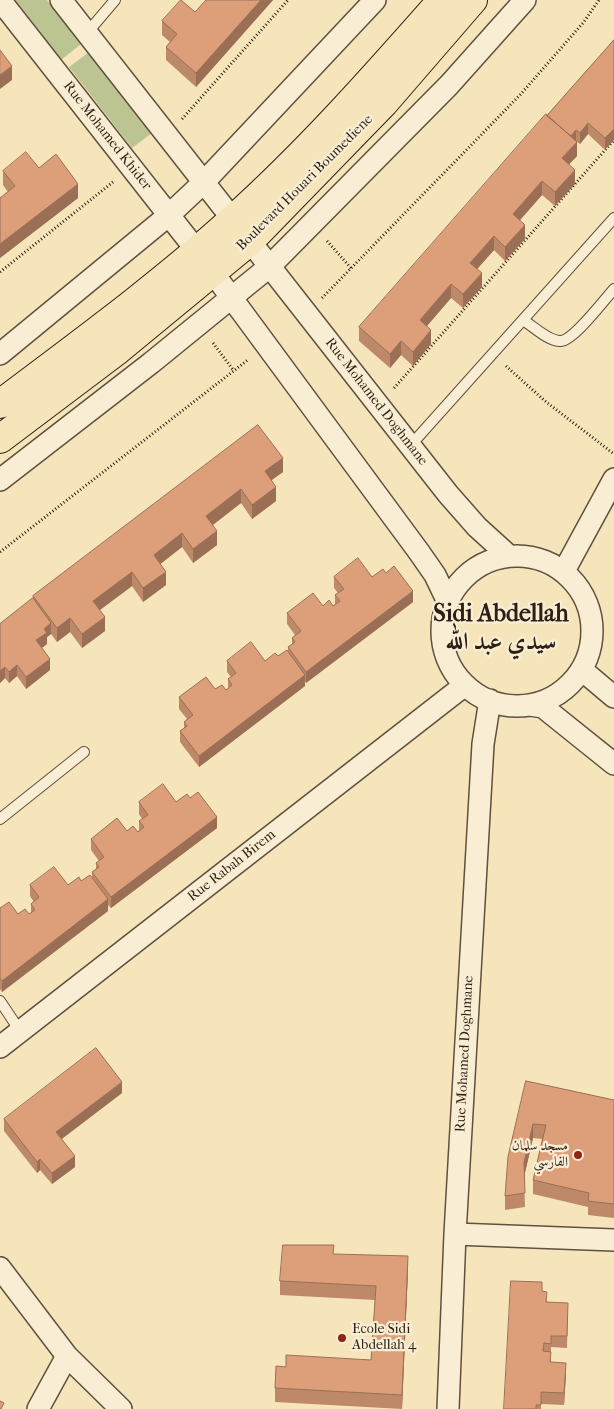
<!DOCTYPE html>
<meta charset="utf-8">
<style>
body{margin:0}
canvas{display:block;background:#f6e5bb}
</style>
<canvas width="614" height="1409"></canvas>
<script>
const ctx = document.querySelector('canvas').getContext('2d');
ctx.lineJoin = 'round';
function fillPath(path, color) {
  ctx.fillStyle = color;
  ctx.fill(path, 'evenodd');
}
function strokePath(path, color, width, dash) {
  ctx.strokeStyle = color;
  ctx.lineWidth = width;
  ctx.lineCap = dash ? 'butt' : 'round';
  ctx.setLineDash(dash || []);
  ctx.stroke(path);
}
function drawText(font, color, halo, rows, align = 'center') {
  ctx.font = font + ' "IM FELL French Canon",Amiri,serif';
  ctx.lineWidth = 4.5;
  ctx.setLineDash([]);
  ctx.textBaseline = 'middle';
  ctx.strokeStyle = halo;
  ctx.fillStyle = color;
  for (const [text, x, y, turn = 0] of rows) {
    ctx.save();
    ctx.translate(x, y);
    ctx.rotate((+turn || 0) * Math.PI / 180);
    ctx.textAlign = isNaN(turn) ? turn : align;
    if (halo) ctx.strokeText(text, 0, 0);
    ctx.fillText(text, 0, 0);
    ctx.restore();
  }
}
fillPath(new Path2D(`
 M15,0h32l34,44 -20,16z
 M89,52l63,81 -20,15 -63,-81z`), '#bcc591');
const lane = new Path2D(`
 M87,33l28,-33
 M523,320c10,6 26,22 38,21 13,-1 43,-41 53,-52
 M410,446l204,-228
 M0,819l84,-67
 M0,1001l20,30`);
const street = new Path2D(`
 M0,0l197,251 222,301 16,23 12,25
 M61,0l387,494 29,33 32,29
 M0,354l169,-139 34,-32 172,-183
 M0,480l151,-117 118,-96 180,-182 76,-85
 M442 631a75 75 0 1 1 150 0a75 75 0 1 1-150 0Z
 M564,571l50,-92
 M582,670l32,27
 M530,705l13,2 71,57
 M0,1047l465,-362
 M455,1234l159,6
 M0,1268l67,88 54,53
 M38,1409l29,-53
 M448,1409l7,-175 28,-490 7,-44`);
const primary = new Path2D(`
 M0,404c78,-59 158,-117 231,-183 76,-68 144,-145 211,-221
 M0,439l118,-89 131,-108 135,-139 89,-103`);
strokePath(lane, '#60503f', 12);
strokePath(street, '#60503f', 24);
strokePath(primary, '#2e1f16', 30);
strokePath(new Path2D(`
 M182,119l106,-119
 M327,241l24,27
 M0,272l113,-90
 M322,298l198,-203 63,-72 16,-23
 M213,343l21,28
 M506,366l39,35 69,53
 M394,388l220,-248
 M0,552l249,-193`), '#2e1f16', 3, [1, 2.5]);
strokePath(lane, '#f9eed3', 10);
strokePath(street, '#f9eed3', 21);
strokePath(primary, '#f6e5bb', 28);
fillPath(new Path2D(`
 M206,0h67l-77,87 -30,-27v-13l4,-5 -8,-7v-14l33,-9z
 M614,40l-9,110 -17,-16 -8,10 -3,-2v14l-8,8 6,20 -20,22 -13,-11 -22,25 5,19 -20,22 -11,-11 -17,19 5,18 -19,21 -12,-10 -24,28 4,18 -18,22 -12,-11 -11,13 -31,-27v-14z
 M39,168l39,30 -78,60v-60l8,-6 -5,-7v-14z
 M258,425l25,47 -12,8 5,21 -24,18 -11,-16 -28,22 4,20 -24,18 -11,-16 -22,17 6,21 -23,17 -11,-16 -32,24 5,21 -23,17 -12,-16 -13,10 -6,-8 -4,3v7l-5,4 8,22 -24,19 -9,-13 -8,7 -4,-5 -5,5v-59l33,-26v-2z
 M334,577h38l41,25 -107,81 -1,-2v5l-106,81 -19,-25v-11l4,-3v-6l3,-3 -8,-10v-12l47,-7 2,-1v-10l3,-2 -4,-5v-11h38l13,-5 10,-4v-5l4,-3v-6l3,-3 -8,-11v-11l36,-7h10l2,-1v-10l3,-2 -4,-5z
 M139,802h37l41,26 -106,80 -3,-3v6l-106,81 -2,-3v-81l18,6h11l2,-1v-9l3,-2 -4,-6v-11h38l24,-8v-5l4,-3v-6l3,-2 -8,-11v-11l36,-8 11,1 1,-2v-9l3,-2 -3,-5z
 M526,1081l88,19v118l-26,-3v-8l-55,-13v-14l9,-41 -9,-1 -9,39 1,30 -20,3v-14z
 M122,1093l-60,46 13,28 -23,17 -12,-14 -3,3 -33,-42v-12z
 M334,1254l74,16 -6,139 -127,-7v-14l11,-21 85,-7 4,-60 -95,-5v-14z
 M542,1291l5,11 21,12 -1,34 -16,-1v15l15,12 -2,31 -23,-1v5h-37z`), '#bd8969');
fillPath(new Path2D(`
 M261,0h12l-77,87v-14z
 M12,66v14l-12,9v-14z
 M588,123v11l-8,10v-11z
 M614,129v11l-9,10v-12z
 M576,130v11l-7,-3z
 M577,142v14l-15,16v-14z
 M575,170v14l-20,22v-14z
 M542,181v14l-29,33v-14z
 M78,184v14l-78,60v-14z
 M525,225v14l-20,22v-14z
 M494,236v14l-24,27v-14z
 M482,273v14l-19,21v-14z
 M451,284v14l-31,36v-14z
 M431,330v14l-18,22v-14z
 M401,341v14l-11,13v-14z
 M283,458v14l-18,13v-14z
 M276,487v14l-24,18v-14z
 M241,489v14l-35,27v-14z
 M217,531v14l-24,18v-14z
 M182,533v14l-28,22v-14z
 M132,572v14l-39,29v-14z
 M166,572v13l-23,17v-14z
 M413,591v11l-107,81v-11z
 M105,617v14l-23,17v-14z
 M70,618v14l-13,10v-14z
 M51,623v11l-4,3v7l-11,8v-12l8,-11z
 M50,659v11l-24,19v-12z
 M17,665v11l-8,7v-11z
 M5,667v11l-5,5v-12z
 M305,675v11l-106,81v-11z
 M217,817v11l-106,80v-11z
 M108,899v12l-106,81v-11z
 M122,1082v11l-66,50v-11z
 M533,1124v14l-9,39v-14z
 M75,1156v11l-23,17v-11z
 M40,1159v11l-3,3v-11z
 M408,1256v14l-6,139v-14z
 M566,1363v11l-2,31v-12z`), '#9a6f55');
const building = new Path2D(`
 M181,0l14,12 11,-12h55l-65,73 -30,-26 11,-13 -15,-13z
 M614,40v89l-9,9 -17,-15 -8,10 -4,-3 -5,6 -24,-20z
 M0,50l12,16 -12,9z
 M546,114l31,28 -15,16 13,12 -20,22 -13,-11 -29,33 12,11 -20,22 -11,-11 -24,27 12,10 -19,21 -12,-10 -31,36 11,10 -18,22 -12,-11 -11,13 -31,-27z
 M26,152l13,16 17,-14 22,30 -78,60v-46l15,-12 -12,-15z
 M258,425l25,33 -18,13 11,16 -24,18 -11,-16 -35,27 11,15 -24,18 -11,-16 -28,22 12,17 -23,16 -11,-16 -39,29 12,16 -23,17 -12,-16 -13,10 -24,-32z
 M358,558l14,19 11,-8 3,4 8,-7 19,25 -107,81 -18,-25 7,-5 -3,-4 9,-7 -14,-18 26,-20 10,13 6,-6 4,6 7,-5 -5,-6 9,-6 -10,-12z
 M33,598l18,25 -7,6 3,4 -11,7 14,19 -24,18 -9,-12 -8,7 -4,-5 -5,4v-47z
 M251,642l14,19 10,-8 3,3 9,-6 18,25 -106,81 -19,-25 7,-5 -3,-4 9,-7 -14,-18 27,-20 9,12 7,-4 4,5 6,-5 -4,-6 8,-6 -9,-12z
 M163,784l13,18 11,-8 3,4 8,-6 19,25 -106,80 -19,-25 7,-5 -3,-4 8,-6 -13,-18 26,-21 10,13 6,-5 5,6 6,-5 -5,-6 9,-6 -9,-13z
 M54,867l14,18 11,-8 2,4 9,-6 18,24 -106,82 -2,-3v-70l9,-6 9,12 7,-5 4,5 6,-4 -4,-6 8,-7 -9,-12z
 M96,1048l26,34 -66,50 19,24 -23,17 -12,-14 -3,3 -33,-43z
 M526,1081l88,19v104l-26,-3 1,-8 -56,-13 13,-55 -13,-1 -9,39 1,30 -20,3 3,-39z
 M283,1245h51l-1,9 75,2 -6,139 -127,-7 1,-22 10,1v-12l85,5 5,-74 -96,-5z
 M511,1281l31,1v9l5,1 -1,10 22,1 -1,33h-16v8l-7,-1 -1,8 8,1 -1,10 16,1 -2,30 -23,-1v13h-5v4h-32z
 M0,1401l4,2 -3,6h-1z`);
fillPath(building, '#dc9f7a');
strokePath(building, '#9a6f55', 1);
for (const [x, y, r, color] of [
 [578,1155,5,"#8f2418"],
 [342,1338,5,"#8f2418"]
]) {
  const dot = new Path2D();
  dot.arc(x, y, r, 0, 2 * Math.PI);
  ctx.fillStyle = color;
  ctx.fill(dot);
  strokePath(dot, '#f9eed3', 2);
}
drawText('14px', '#2e1f16', '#f9eed3', [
 ["Rue Mohamed Khider",107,136,52],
 ["Boulevard Houari Boumediene",305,183,-45],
 ["Rue Mohamed Doghmane",376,402,52],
 ["Rue Rabah Birem",232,866,-38],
 ["Rue Mohamed Doghmane",465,1054,-87]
]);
drawText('14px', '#2e1f16', '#f9eed3', [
 ["مسجد سلمان",568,1147],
 ["الفارسي",568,1163],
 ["Ecole Sidi",352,1330,"left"],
 ["Abdellah 4",352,1346,"left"]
], 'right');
drawText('bold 24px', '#2e1f16', '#f9eed3', [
 ["Sidi Abdellah",501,615],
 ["سيدي عبد الله",501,643]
]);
</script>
